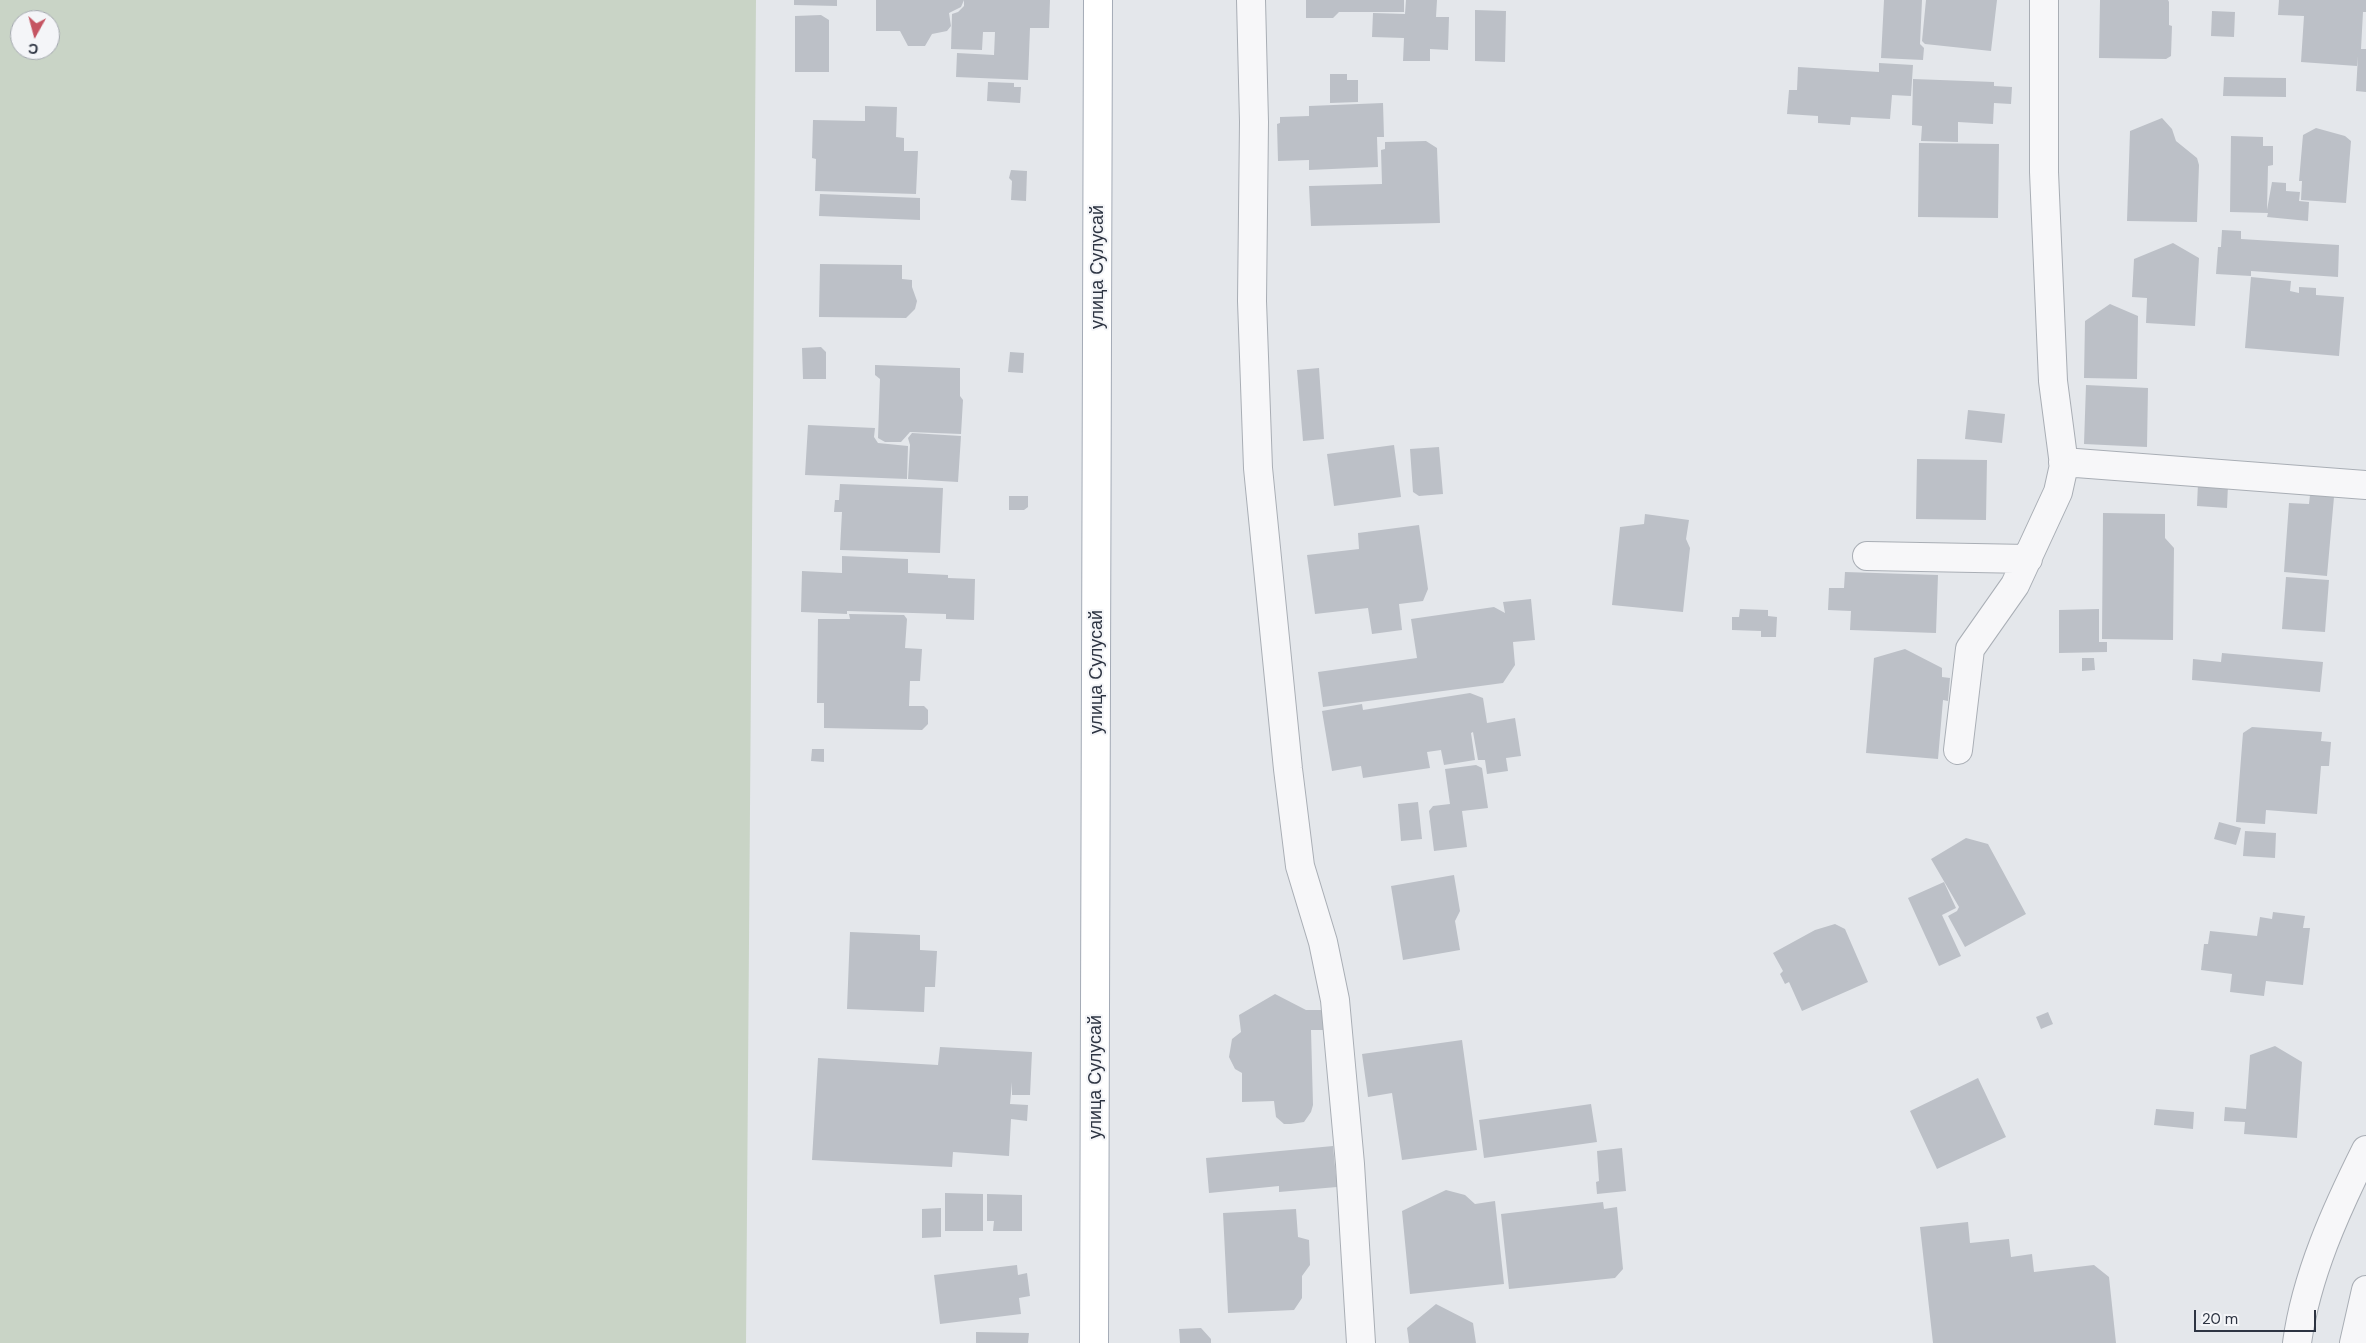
<!DOCTYPE html>
<meta charset="utf-8">
<style>
body{margin:0}
#map{position:relative;width:2366px;height:1343px;overflow:hidden;background:#e4e7eb;font-family:"DM Sans",sans-serif}
canvas{display:block}
.north{position:absolute;left:10px;top:10px;width:50px;height:50px;box-sizing:border-box;background:#f4f5f8;border:1px solid #a4a8af;border-radius:50%;rotate:187deg;font-size:14px;font-weight:700;line-height:20px;text-align:center;color:#2d3442}
.north::after{content:'';display:block;margin:auto;width:18px;height:22px;background:#c55462;clip-path:polygon(50% 0,100% 100%,50% 72%,0 100%)}
.scale{position:absolute;left:2194px;top:1310px;width:122px;height:22px;box-sizing:border-box;border:2px solid #2d3442;border-top:0;padding-left:6px;font-size:15px;line-height:18px;white-space:nowrap;color:#2d3442;-webkit-text-stroke:4px #f4f5f8;paint-order:stroke}
</style>
<div id="map">
<canvas width="2366" height="1343"></canvas>
<div class="north">С</div>
<div class="scale">20 m</div>
</div>
<script>
const ctx = document.querySelector('canvas').getContext('2d');
ctx.lineJoin = 'round';
function fillPath(path, color) {
  ctx.fillStyle = color;
  ctx.fill(path, 'evenodd');
}
function strokePath(path, color, width, dash) {
  ctx.strokeStyle = color;
  ctx.lineWidth = width;
  ctx.lineCap = dash ? 'butt' : 'round';
  ctx.setLineDash(dash || []);
  ctx.stroke(path);
}
function drawText(font, color, halo, rows, align = 'center') {
  ctx.font = font + ' "DM Sans",sans-serif';
  ctx.lineWidth = 4;
  ctx.setLineDash([]);
  ctx.textBaseline = 'middle';
  ctx.strokeStyle = halo;
  ctx.fillStyle = color;
  for (const [text, x, y, turn = 0] of rows) {
    ctx.save();
    ctx.translate(x, y);
    ctx.rotate((+turn || 0) * Math.PI / 180);
    ctx.textAlign = isNaN(turn) ? turn : align;
    if (halo) ctx.strokeText(text, 0, 0);
    ctx.fillText(text, 0, 0);
    ctx.restore();
  }
}
fillPath(new Path2D(`
 M0,0h756l-10,1343h-746zM20,20h30v30h-30z`), '#c9d4c6');
fillPath(new Path2D(`
 M794,0h43v6l-43,-1z
 M876,0h88l-3,7 -12,6 2,13 -4,5 -15,3 -7,12h-17l-8,-15h-24z
 M964,0h86l-1,28h-19l-2,52 -72,-3 1,-24 37,2 1,-23h-12l-1,18 -31,-1 1,-35 6,-2 6,-6z
 M1306,0h98v12h-65l-6,6h-27z
 M1406,0h31l-1,17h13l-1,33 -18,-1v12h-27l1,-23 -32,-1 1,-24 32,1z
 M1884,0h38l-2,44 4,4 -1,12 -42,-2z
 M1926,0h71l-6,51 -66,-7 -3,-3z
 M2100,0h68l1,2v23l3,1 -1,30 -5,3 -67,-1z
 M2279,0h87v12h-3l-2,37h5v43l-10,-1 2,-35 -1,10 -56,-4 3,-46 -26,-1z
 M1475,10l31,1 -1,51 -30,-1z
 M2212,11l23,1 -1,25 -23,-1z
 M821,15l8,5v52h-34v-56z
 M1879,63l34,2 -2,31 -19,-1 -2,24 -39,-2 -1,8 -32,-2v-7l-31,-2 2,-24h8l1,-23 81,5z
 M1330,74h17v6h11v22l-28,1z
 M2224,77l62,1v19l-63,-1z
 M1913,79l81,3v4l18,1 -1,17 -17,-1 -1,21 -35,-2v20l-37,-1 1,-15 -10,-1z
 M988,82l26,1v4h7l-1,16 -33,-2z
 M1383,103l1,34h-7l1,30 -69,3v-10l-31,1 -1,-37 3,-1v-6l29,-1v-10z
 M865,106l32,1 -1,30 8,1v13h14l-2,43 -101,-3 1,-32 -4,-1 1,-38 52,1z
 M2162,118l10,11 4,12 21,17 2,7 -2,57 -70,-1 3,-90z
 M2316,128l29,8 6,5 -5,62 -45,-3 1,-19h-3l4,-46z
 M2231,136l32,1v9h10v19l-5,1 -1,44 5,-28 14,1v8l14,1 -1,9 10,1 -1,19 -41,-4 1,-4 -38,-1z
 M1426,141l11,7 3,75 -129,3 -2,-40 73,-2 -1,-34 4,-1v-7z
 M1919,143l80,1 -1,74 -80,-1z
 M1011,170l16,1 -1,30 -15,-1 1,-19 -3,-3z
 M820,194l100,4v22l-101,-4z
 M2222,230l19,1v8l98,6 -1,32 -87,-6v5l-35,-2 2,-27h3z
 M2173,243l26,15 -4,68 -49,-3 1,-25 -15,-1 2,-38z
 M820,264l82,1v14l10,1v7l5,14 -2,8 -9,9 -87,-1z
 M2251,277l40,4 -1,10 9,2v-6l17,1v7l28,2 -5,59 -94,-8z
 M2110,304l28,12 -1,63 -53,-1 1,-57z
 M821,347l5,5v27h-23l-1,-31z
 M1010,352l14,1 -1,20 -15,-1z
 M875,365l85,3v28l3,4 -2,34 -51,-2 -9,10h-16l-7,-4 2,-59 -5,-4z
 M1319,368l5,71 -21,2 -6,-71z
 M2086,385l62,3 -1,59 -63,-3z
 M1968,410l37,4 -3,29 -37,-4z
 M808,425l67,3 -1,9 4,6 30,3 -1,33 -102,-4z
 M912,433l49,3 -3,46 -50,-3 2,-34 -2,-7z
 M1394,445l7,52 -67,9 -7,-52z
 M1439,447l4,47 -24,2 -6,-4 -3,-43z
 M1917,459l70,1 -1,60 -70,-1z
 M2198,483l30,2 -1,23 -30,-2z
 M840,484l103,4 -3,65 -100,-3 2,-38h-8l1,-12h4z
 M2310,495l24,2 -7,79 -43,-4 5,-69 20,1z
 M1009,496h19v11l-4,3h-15z
 M2103,513l62,1v24l9,10 -1,92 -71,-1z
 M1645,514l44,6 -3,19 4,9 -7,64 -71,-7 8,-78 24,-3z
 M1419,525l9,64 -5,12 -24,3 3,26 -30,4 -4,-26 -53,6 -8,-59 52,-6 -1,-16z
 M842,556l66,3v14l40,2v3l27,1 -1,41 -28,-1v-5l-99,-3v3l-46,-2 1,-41 40,2z
 M1845,572l93,3 -2,58 -86,-3 1,-19 -23,-1 1,-22h15z
 M2286,577l43,3 -4,52 -43,-3z
 M1531,599l4,41 -22,2 2,23 -12,18 -180,24 -5,-35 99,-14 -6,-39 83,-12 11,6 -2,-11z
 M1740,609l28,1v6l9,1 -1,20h-15v-6l-29,-1v-13h7z
 M2099,609v33h8v10l-48,1v-43z
 M849,614l55,1 3,4 -2,29 17,1 -2,32h-10l-1,25h15l4,4v14l-6,6 -98,-2v-25h-7l1,-84h32z
 M1905,649l37,19v9l8,1 -2,23 -5,-1 -5,59 -72,-6 8,-95z
 M2222,653l101,9 -3,30 -128,-12 1,-21 28,3z
 M2082,658h12l1,12 -13,1z
 M1470,693l13,5 4,25 28,-5 6,38 -15,2 2,13 -21,3 -2,-14h-7l-5,-28 -2,1 4,27 -31,5 -3,-15 -14,2 3,16 -67,10 -2,-12 -29,5 -10,-60 40,-7 1,6z
 M2252,727l70,5 -1,9 10,1 -2,24h-8l-4,48 -51,-4 -1,14 -29,-2 7,-89z
 M812,749h12v13l-13,-1z
 M1476,765l6,3 6,40 -26,3 5,36 -33,4 -5,-40 4,-5 17,-2 -5,-35z
 M1418,802l4,37 -21,2 -3,-37z
 M2219,822l22,6 -5,17 -22,-6z
 M2245,831l31,2 -1,25 -32,-2z
 M1966,838l22,6 38,70 -61,33 -17,-31 9,-5 2,-4 -28,-48z
 M1454,875l6,36 -5,10 5,29 -57,10 -12,-74z
 M1944,882l12,26 -14,7 19,41 -22,10 -31,-68z
 M2273,912l32,4 -2,12h7l-7,57 -37,-4 -2,15 -34,-4 2,-18 -31,-4 3,-26h4l2,-13 47,5 3,-19 12,2z
 M1835,924l10,5 23,53 -66,29 -13,-29 -4,2 -5,-10 3,-3 -10,-18 42,-23z
 M850,932l70,3v15l17,1 -2,36h-10l-1,25 -77,-3z
 M1275,994l31,16h18l1,20h-14l2,75 -2,7 -7,10 -13,2h-7l-8,-7 -2,-16 -32,1v-29l-7,-4 -6,-12 3,-18 9,-7 -2,-17z
 M2048,1012l5,12 -12,5 -5,-12z
 M1462,1040l15,110 -75,10 -10,-67 -24,4 -6,-43z
 M2275,1046l27,16 -5,76 -53,-4 1,-12 -21,-1 1,-14 21,2 4,-54z
 M940,1047l92,5 -2,43h-18v-13l-2,22 18,1 -1,16 -16,-2 -2,37 -56,-4 -1,15 -140,-7 6,-102 120,7z
 M1978,1078l28,59 -69,32 -27,-58z
 M1591,1104l6,38 -113,16 -5,-38z
 M2156,1109l38,3 -1,17 -39,-4z
 M1333,1146l4,41 -58,5v-6l-70,7 -3,-35z
 M1622,1148l4,43 -29,3 -1,-12 3,-1 -2,-30z
 M1446,1190l19,5 10,9 20,-3 9,83 -94,10 -8,-83z
 M945,1193l38,1v37h-38z
 M987,1194l35,1v36h-29l1,-10h-7z
 M1603,1202l1,7 13,-2 6,62 -8,9 -106,11 -8,-75z
 M941,1208v29l-19,1v-29z
 M1296,1209l2,28 11,3 1,25 -8,11v22l-8,12 -66,3 -5,-100z
 M1968,1222l2,21 39,-4 2,18 21,-3 2,18 60,-7 15,12 7,66h-183l-13,-116z
 M1017,1265l1,10 9,-2 3,23 -11,2 2,16 -81,10 -6,-49z
 M1436,1304l37,19 3,20h-67l-2,-15z
 M1201,1328l10,11v4h-31l-1,-14z
 M976,1332l53,1 -1,10h-52z`), '#bcc0c7');
const minor = new Path2D(`
 M1251,0l3,122 -2,179 6,167 30,301 12,97 23,76 12,58 15,164 11,179
 M2063,462l303,23
 M1867,556l161,3
 M1958,750l12,-101 45,-64 43,-93 6,-27 -11,-84 -9,-209v-172
 M2297,1343c9,-67 39,-133 69,-193
 M2354,1343l12,-53`);
const major = new Path2D(`
 M1094,1343l4,-1343`);
strokePath(minor, '#a9aeb5', 30);
strokePath(major, '#a4abb6', 30);
strokePath(minor, '#f7f7f9', 28);
strokePath(major, '#fff', 28);
drawText('18px', '#2d3442', '#f4f5f8', [
 ["улица Сулусай",1098,267,-90],
 ["улица Сулусай",1097,672,-90],
 ["улица Сулусай",1096,1077,-90]
]);
</script>
